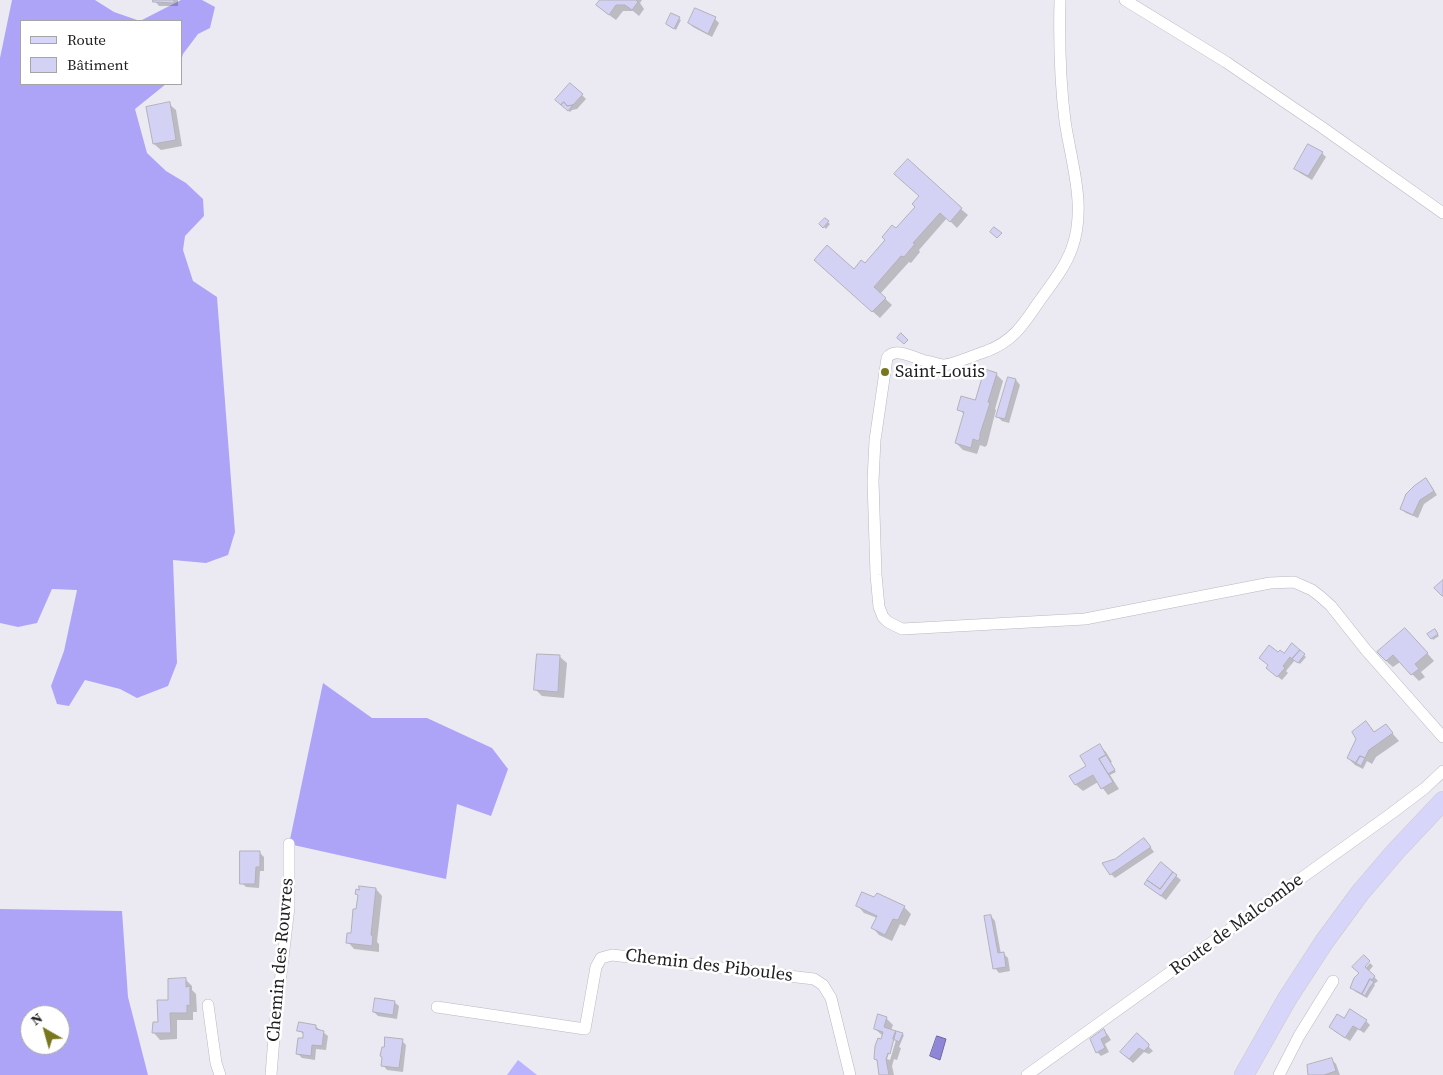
<!DOCTYPE html>
<meta charset="utf-8">
<style>
body{margin:0}
#map{position:relative;width:1443px;height:1075px;overflow:hidden;background:#ebeaf3;font-family:"Source Serif 4",serif}
canvas{display:block}
.legend{position:absolute;left:20px;top:20px;width:162px;height:65px;box-sizing:border-box;background:#fff;border:1px solid #a5a5a6;margin:0;padding:6px 9px;list-style:none;font-size:15px;color:#1e1e21}
.legend li{display:flex;align-items:center;gap:10px;height:25px}
.legend b{width:25px;border:1px solid #a5a5a6}
.north{position:absolute;left:20px;top:1005px;width:50px;height:50px;box-sizing:border-box;background:#fff;border:1px solid #a5a5a6;border-radius:50%;rotate:322deg;font-size:14px;font-weight:700;line-height:20px;text-align:center;color:#1e1e21}
.north::after{content:'';display:block;margin:auto;width:18px;height:22px;background:#79771d;clip-path:polygon(50% 0,100% 100%,50% 72%,0 100%)}
</style>
<div id="map">
<canvas width="1443" height="1075"></canvas>
<ul class="legend">
<li><b style="height:6px;background:#d8d5fb"></b>Route</li>
<li><b style="height:14px;background:#d3d2f4"></b>Bâtiment</li>
</ul>
<div class="north">N</div>
</div>
<script>
const ctx = document.querySelector('canvas').getContext('2d');
ctx.lineJoin = 'round';
function fillPath(path, color) {
  ctx.fillStyle = color;
  ctx.fill(path, 'evenodd');
}
function strokePath(path, color, width, dash) {
  ctx.strokeStyle = color;
  ctx.lineWidth = width;
  ctx.lineCap = dash ? 'butt' : 'round';
  ctx.setLineDash(dash || []);
  ctx.stroke(path);
}
function drawText(font, color, halo, rows, align = 'center') {
  ctx.font = font + ' "Source Serif 4",serif';
  ctx.lineWidth = 5;
  ctx.setLineDash([]);
  ctx.textBaseline = 'middle';
  ctx.strokeStyle = halo;
  ctx.fillStyle = color;
  for (const [text, x, y, turn = 0] of rows) {
    ctx.save();
    ctx.translate(x, y);
    ctx.rotate((+turn || 0) * Math.PI / 180);
    ctx.textAlign = isNaN(turn) ? turn : align;
    if (halo) ctx.strokeText(text, 0, 0);
    ctx.fillText(text, 0, 0);
    ctx.restore();
  }
}
fillPath(new Path2D(`
 M518,1060l19,15h-30z`), '#bab3ff');
fillPath(new Path2D(`
 M12,0h83l19,12 26,9h-119v63h145l-31,25 12,44 19,18 20,12 17,16 1,17 -19,20 -2,14 10,31 24,16 18,235 -7,23 -22,8 -33,-3 4,103 -9,23 -31,12 -17,-9 -35,-9 -16,26 -12,-2 -6,-18 13,-35 13,-61 -25,-1 -15,34 -19,4 -18,-4v-565z
 M181,0h21l13,7 -5,21 -12,6 -15,20 -2,7v-40h-41z
 M323,683l49,35h55l65,30 16,21 -17,47 -34,-12 -11,75 -157,-35z
 M0,909l122,2 6,86 20,78h-148zM30,1015h30v30h-30z`), '#ada4f8');
const water = new Path2D(`
 M937,1036l9,3 -6,21 -10,-4z`);
fillPath(water, '#8f86d7');
strokePath(water, '#6d67a0', 1);
fillPath(new Path2D(`
 M154,0h24v6h-19z
 M602,0h40l-2,3 4,6 -5,7 -6,-5h-10l-7,9 -11,-8z
 M672,15l9,5 -5,10 -9,-6z
 M715,19l4,4 -7,14 -19,-10 -4,-4z
 M582,95l4,4 -9,10 -5,1 -2,2 -4,-3z
 M169,104l7,6 6,36 -21,4 -7,-6z
 M1322,153l4,4 -14,23 -12,-7 -5,-5z
 M917,207l44,2 7,6 -11,13 -10,-10 -28,32 1,2 -9,11 -2,-1 -29,32 12,11 -12,13 -58,-51 32,4 11,-6z
 M825,220l5,4 -4,5 -5,-5z
 M996,374l7,7 -8,28 1,1 -9,35 -2,2 -5,-2 -3,9 -14,-4 -7,-7 9,-28 -6,-6 17,-7z
 M1009,378l7,2 4,5 -11,38 -7,-2 -5,-5z
 M1430,484l7,11 -13,9 -6,14 -12,-5 -5,-4z
 M1436,632l3,4 -6,4 -1,-2z
 M1412,636l22,25 -13,11 4,5 -6,4 -19,-19 -7,5 -7,-6z
 M1292,645l14,12 -6,7 -5,-4 -9,11 2,2 -6,7 -10,-8 7,-18h5z
 M560,657l7,6 -3,35 -22,-2 -7,-7z
 M1366,723l9,10 11,-7 13,15 -23,16 -4,7 -5,-3 -4,8 -8,-4 -7,-7z
 M1099,745l7,7 6,10 -2,1 6,9 -6,3 9,14 -11,6 -10,-13 -15,9 -7,-6 -5,-9 17,-10z
 M1148,844l6,8 -39,26 -4,-4z
 M259,852l5,5v14h-4l-1,17 -13,-1 -4,-4z
 M1161,864l20,16 -15,20 -21,-16z
 M376,889l6,7 -5,46 2,2v8l-25,-3 -6,-7 4,-7 5,-24 2,-15 -2,-2z
 M858,906l46,1 7,7 -6,12 -5,-2 -8,17 -13,-6 -6,-7 4,-10 -13,-5z
 M991,916l4,5 6,33 2,-1 5,5 2,13 -11,2 -4,-5z
 M1370,963l3,3 -4,5 9,10 -4,3 1,1 -8,13 -11,-6 -4,-4 9,-15v-3l2,1z
 M185,979l7,7v4l4,4 1,18h-4v8h-16v19l-17,1 -6,-7 15,-32z
 M394,1002l5,4 -2,13 -19,-3 -4,-4z
 M886,1018l7,7 -2,5 13,5 -5,12 2,1 -4,12 -3,-1 -2,7 2,9h-14l-2,-13 -3,-3 8,-23 -8,-7zM894,1038l2,2 -6,20 -3,-1z
 M1344,1020l22,1 4,4 -6,8 -6,-4 -8,12 -16,-10z
 M315,1026l13,10 -2,14 -10,-1 -1,11 -13,-2 -4,-4 6,-19 -5,-5z
 M1104,1031l4,4 3,5 -6,4 4,8 -8,4 -4,-4 -6,-13z
 M1137,1035l16,16 -4,3 -5,-2 -11,11 -8,-7z
 M402,1041l4,4 -3,27 -16,-2 -4,-5z
 M1332,1060l4,4 4,11h-31z`), '#0003');
const building = new Path2D(`
 M153,0h21v3l-21,-1z
 M600,0h36l2,2 -6,8 -7,-5h-9l-7,10 -13,-10z
 M695,8l21,9 -8,17 -20,-11z
 M671,13l9,4 -6,12 -8,-5z
 M570,83l13,11 -10,11 -6,1 -3,-4 -3,3 -6,-5z
 M170,102l6,38 -23,4 -7,-37z
 M564,102l3,4 6,-1 -5,6 -7,-6z
 M1308,144l15,8 -15,24 -14,-7z
 M908,159l54,49 -12,14 -10,-9 -27,30 2,1 -11,13 -3,-1 -27,31 12,11 -14,14 -58,-52 13,-15 27,24 7,-9 4,3 20,-23 -3,-3 10,-12 4,3 19,-21 -3,-3 7,-8 -25,-22z
 M825,218l4,3 -6,7 -4,-4z
 M994,227l8,6 -5,5 -7,-6z
 M901,333l7,7 -4,4 -7,-6z
 M985,369l12,4 -9,29 2,1 -10,31v4l-2,3 -5,-2 -2,9 -16,-5 9,-31 -7,-2 4,-14 14,4z
 M1008,377l8,2 -11,40 -9,-2z
 M1426,478l8,13 -14,9 -7,15 -13,-6 6,-15 8,-8z
 M1443,580v16h-1l-8,-8z
 M1405,628l23,25 -13,11 4,5 -8,6 -18,-20 -7,6 -9,-9z
 M1435,629l3,5 -7,5 -4,-5z
 M1292,643l8,7 -8,9 -2,-2 -7,9 2,2 -8,9 -11,-9 2,-3 -9,-7 10,-13 9,7 2,-2 4,3z
 M1300,650l5,4 -7,9 -6,-4z
 M537,654l23,1 -2,37 -24,-2z
 M1366,721l8,11 12,-8 7,9 -24,17 -4,8 -5,-2 -4,7 -9,-5 9,-19 -4,-7z
 M1100,744l6,11 -7,4 14,23 -12,7 -8,-14 -18,10 -6,-9 17,-10 -6,-10z
 M1106,755l9,15 -7,4 -9,-15z
 M1360,756l5,2 -4,8 -5,-3z
 M1144,838l7,9 -41,28 -8,-12 13,-4z
 M240,851h20v16h-4l-1,17h-15z
 M1161,862l12,10 -13,17 -13,-9z
 M1173,872l4,3 -16,21 -17,-12 3,-4 13,9z
 M359,886l17,2 -5,47 2,1 -1,10 -26,-3 1,-10h4l2,-24h3l2,-14 -3,-1 1,-5 3,1z
 M862,892l12,5 3,-4 28,13 -7,14 -5,-1 -8,16 -14,-7 6,-12 -21,-10z
 M991,915l7,38 6,-1 2,15 -13,2 -9,-53z
 M1364,955l6,6 -5,6 10,9 -3,4 -2,-1 -8,15 -12,-6 4,-10 5,-5 -7,-6z
 M186,978v9l4,-1v20l-3,-1v8h-17l1,20h-19l1,-11h5l-1,-22h11v-21z
 M1370,979l4,3 -4,5 -5,9 -3,-2z
 M375,998l20,3 -2,14 -20,-3z
 M1350,1009l17,11 -7,10 -7,-4 -8,12 -16,-11 8,-13 7,4z
 M878,1014l9,3 -3,10 12,4 -6,23 -2,-1 -2,6 3,16h-10l-2,-15 -3,-1 1,-13 3,-8 3,1 2,-7 -9,-3z
 M299,1022l17,3v4l8,2 -2,15 -10,-1 -1,11 -15,-2 2,-16h5v-6l-6,-1z
 M1104,1029l3,7 -6,3 4,9 -9,5 -6,-14z
 M896,1031l7,2 -4,9 -6,-3z
 M1137,1033l12,11v2l-5,5 -5,-3 -10,11 -9,-7z
 M385,1037l18,2 -4,29 -18,-2 1,-9 -2,-1 2,-9h2z
 M1332,1058l4,13 -12,4h-16l-1,-10z`);
fillPath(building, '#d3d2f4');
strokePath(building, '#b2b1b9', 1);
const street = new Path2D(`
 M1060,0c-1,40 0,81 5,121 6,41 22,86 7,127 -7,20 -22,38 -34,55 -15,22 -25,38 -51,48 -10,3 -34,14 -43,14 -6,-1 -13,-3 -19,-4 -11,-3 -30,-15 -38,-3l-12,82 -2,41 3,94 3,32 4,10 5,5 14,7 183,-10 185,-36 24,-1 18,8 9,7 10,9 35,44 77,87
 M1125,0l101,62 97,66 120,85
 M208,1005l8,58 4,12
 M437,1007l148,22 11,-62 5,-9 11,-3 202,24 9,6 8,13 19,77
 M271,1075l4,-50 14,-118v-63
 M1027,1075l365,-262 33,-25 18,-17
 M1279,1075l20,-39 34,-55`);
const primary = new Path2D(`
 M1244,1075l43,-76 37,-57 36,-49 35,-41 48,-51`);
strokePath(street, '#b8b8c0', 12);
strokePath(primary, '#c9c9ca', 20);
strokePath(street, '#fff', 11);
strokePath(primary, '#d8d5fb', 19);
for (const [x, y, r, color] of [
 [885,372,5,"#79771d"]
]) {
  const dot = new Path2D();
  dot.arc(x, y, r, 0, 2 * Math.PI);
  ctx.fillStyle = color;
  ctx.fill(dot);
  strokePath(dot, '#fff', 2);
}
drawText('18px', '#1e1e21', '#fff', [
 ["Saint-Louis",895,372]
], 'left');
drawText('18px', '#1e1e21', '#fff', [
 ["Route de Malcombe",1237,925,-36],
 ["Chemin des Rouvres",281,960,-85],
 ["Chemin des Piboules",709,966,7]
]);
</script>
